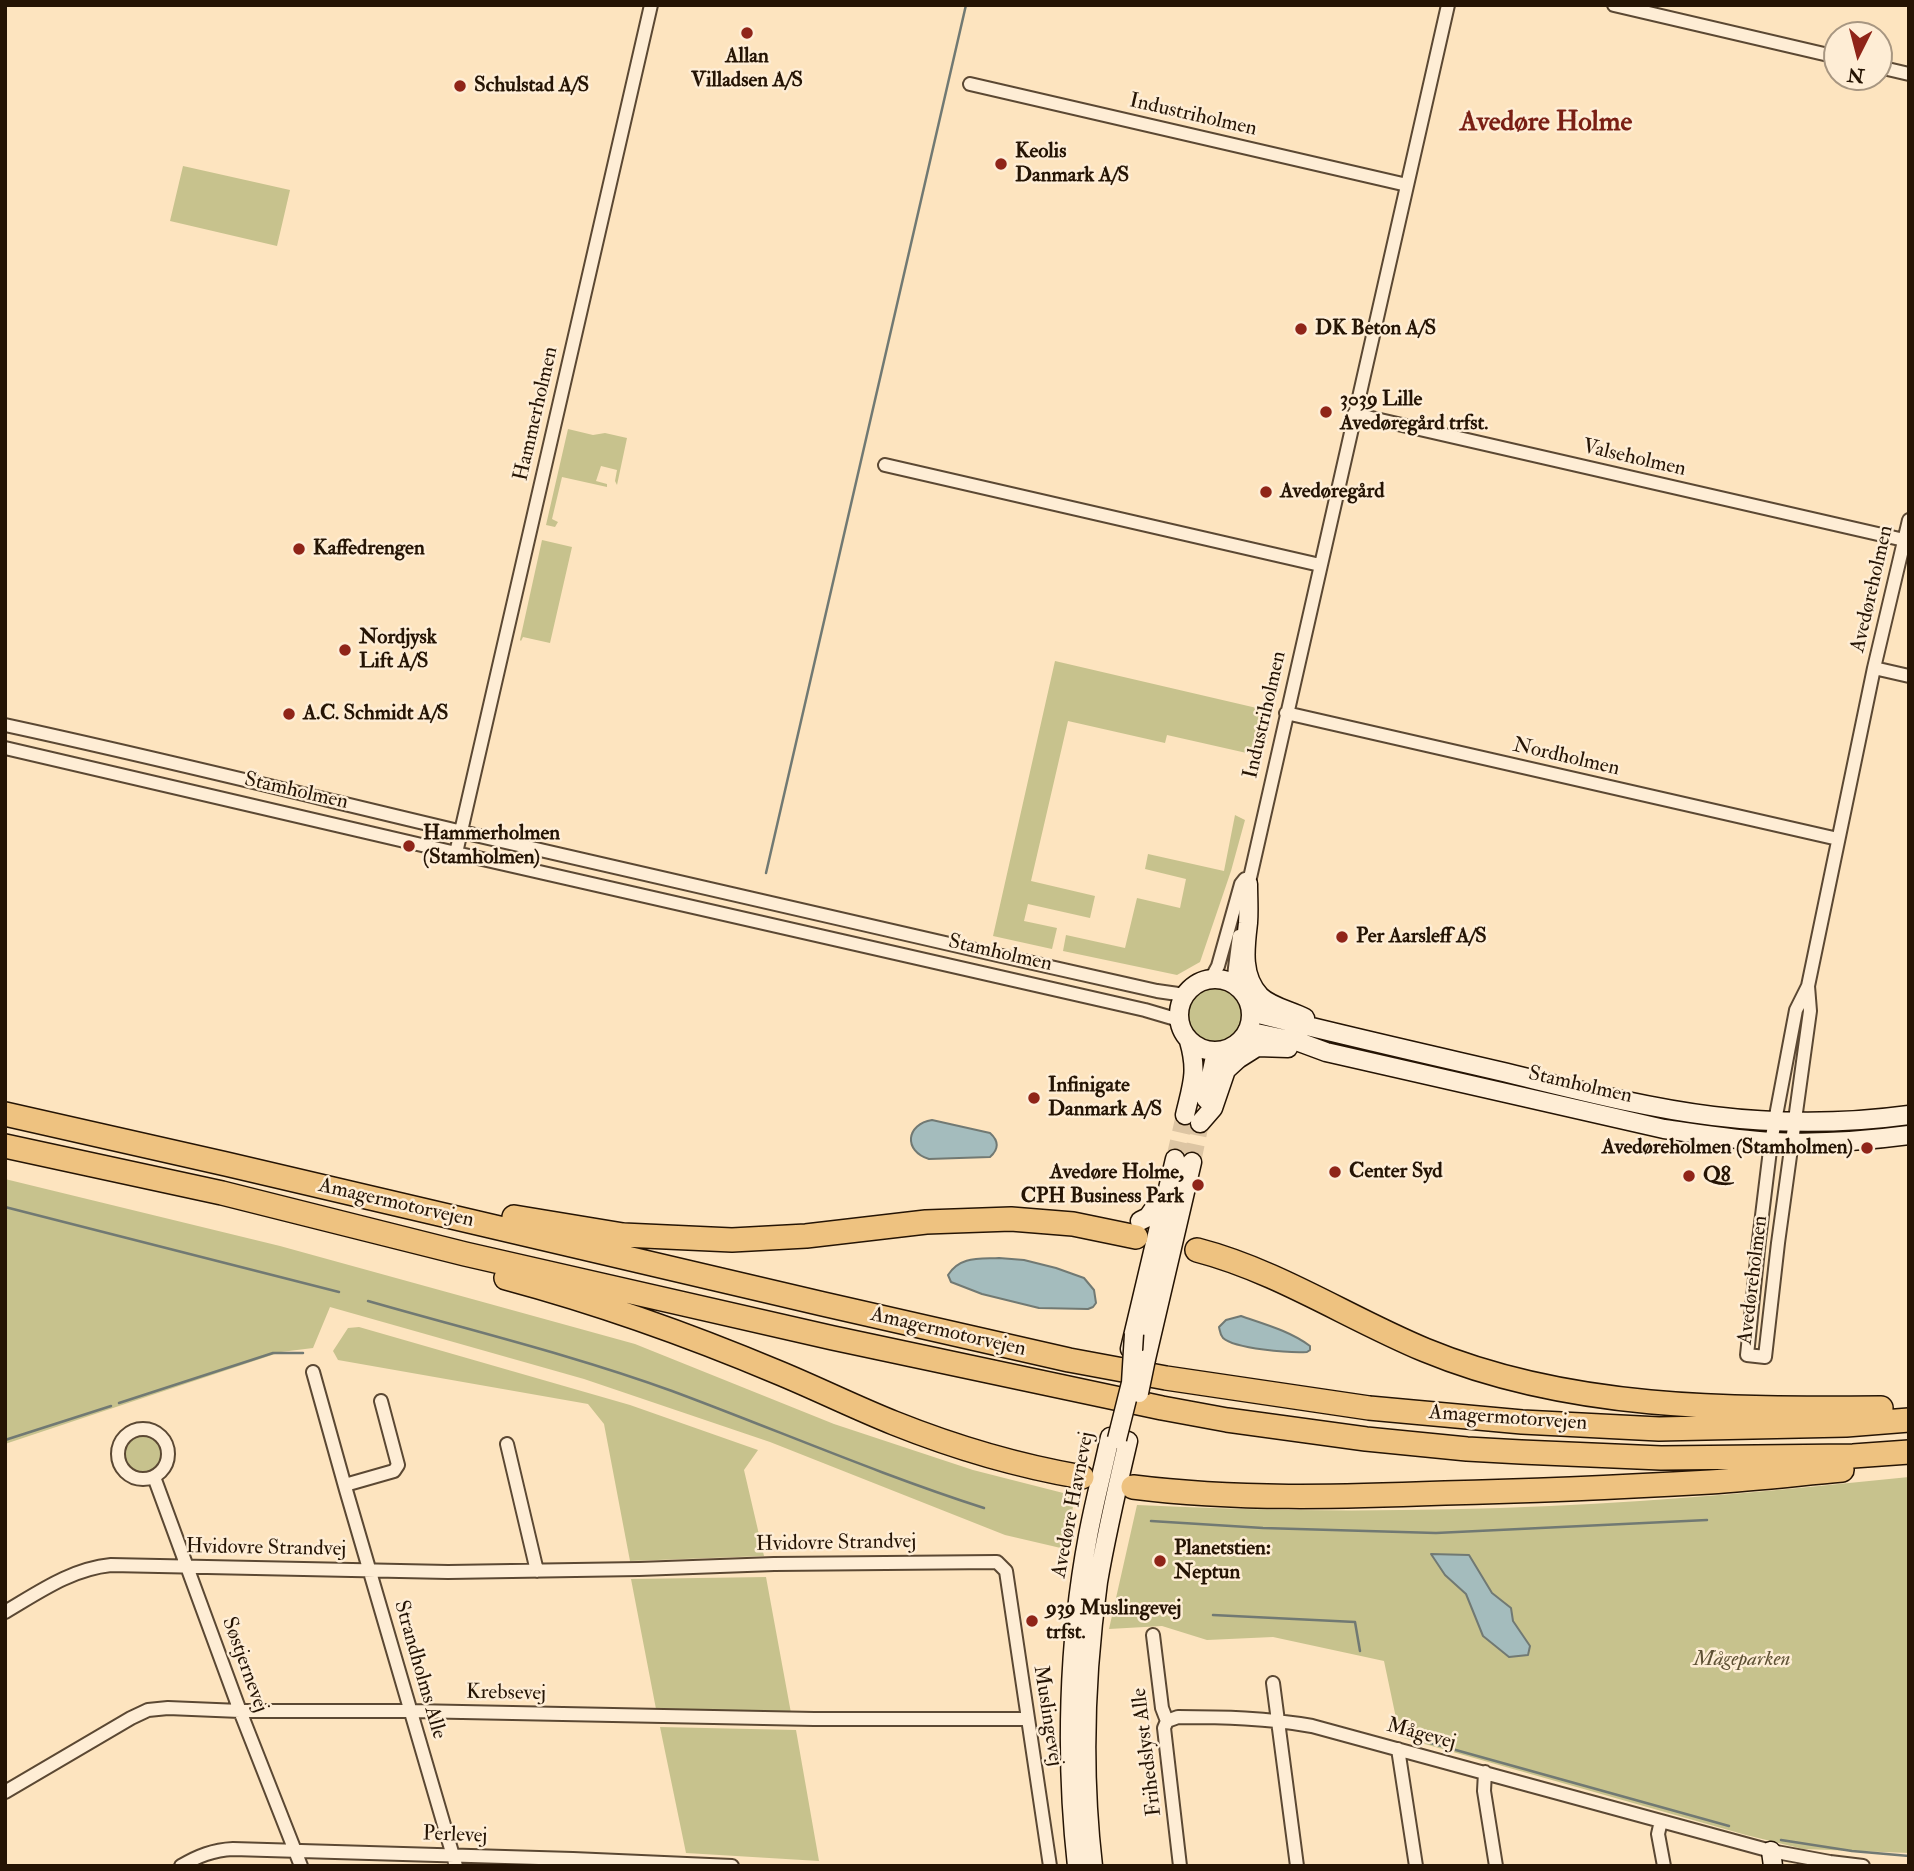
<!DOCTYPE html>
<meta charset="utf-8">
<style>
body{margin:0}
#map{position:relative;width:1914px;height:1871px;overflow:hidden;background:#fde4bf;font-family:"IM FELL Double Pica",serif}
canvas{display:block}
.frame{position:absolute;inset:0;border:7px solid #251404;pointer-events:none}
.north{position:absolute;left:1823px;top:21px;width:70px;height:70px;box-sizing:border-box;background:#feedd5;border:2px solid #a79681;border-radius:50%;rotate:186deg;font-size:19px;font-weight:700;line-height:28px;text-align:center;color:#251404}
.north::after{content:'';display:block;margin:auto;width:24px;height:32px;background:#8f2418;clip-path:polygon(50% 0,100% 100%,50% 72%,0 100%)}
</style>
<div id="map">
<canvas width="1914" height="1871"></canvas>
<div class="frame"></div>
<div class="north">N</div>
</div>
<script>
const ctx = document.querySelector('canvas').getContext('2d');
ctx.lineJoin = 'round';
function fillPath(path, color) {
  ctx.fillStyle = color;
  ctx.fill(path, 'evenodd');
}
function strokePath(path, color, width, dash) {
  ctx.strokeStyle = color;
  ctx.lineWidth = width;
  ctx.lineCap = dash ? 'butt' : 'round';
  ctx.setLineDash(dash || []);
  ctx.stroke(path);
}
function drawText(font, color, halo, rows, align = 'center') {
  ctx.font = font + ' "IM FELL Double Pica",serif';
  ctx.lineWidth = 5;
  ctx.setLineDash([]);
  ctx.textBaseline = 'middle';
  ctx.strokeStyle = halo;
  ctx.fillStyle = color;
  for (const [text, x, y, turn = 0] of rows) {
    ctx.save();
    ctx.translate(x, y);
    ctx.rotate((+turn || 0) * Math.PI / 180);
    ctx.textAlign = isNaN(turn) ? turn : align;
    if (halo) ctx.strokeText(text, 0, 0);
    ctx.fillText(text, 0, 0);
    ctx.restore();
  }
}
fillPath(new Path2D(`
 M183,166l107,24 -13,56 -107,-25z
 M568,429l25,6 12,-2 22,5 -10,47 -2,-4 2,-11 -16,-4 -5,15 11,3v3l-45,-10 -10,42 6,3 -3,5 -9,-2z
 M542,540l30,7 -22,96 -27,-6 -2,4 -1,-1z
 M1055,661l206,48 -10,45 -84,-19 -2,8 -97,-22 -37,160 64,15 -5,22 -62,-14 -4,17 33,7 -5,21 -59,-13z
 M1235,815l10,5 -14,51 -31,91 -23,13 -114,-24 3,-16 59,13 12,-50 43,10 6,-29 -41,-10 3,-15 76,17z
 M1185 1016a29 29 0 1 1 58 0a29 29 0 1 1-58 0Z
 M5,1179l275,67 355,98 199,80 139,46 102,26 -10,53 -60,-14 -235,-93 -186,-63 -254,-72 -17,41 -32,4 -276,92z
 M359,1327l271,78 128,45 -14,20 20,86 -134,5 -26,-137 -16,-20 -250,-44 -5,-9 15,-23z
 M122 1453a21 21 0 1 1 42 0a21 21 0 1 1-42 0Z
 M1909,1477v376l-106,-4 -57,-14 -346,-98 -16,-76 -111,-24 -66,3 -45,-14 -53,3 28,-124c138,7 275,7 413,1 120,-5 239,-17 359,-29z
 M766,1577l25,136 -135,-4 -25,-130z
 M660,1727l136,3 23,131 -133,-8z`), '#c7c28d');
const water = new Path2D(`
 M932,1120l58,13c9,8 9,16 0,24l-61,2c-26,-8 -23,-35 3,-39z
 M999,1258l25,2 32,8 28,10 10,12 2,13 -3,4 -5,2 -49,-1 -57,-14 -31,-12 -3,-7c12,-19 31,-16 51,-17z
 M1241,1316c23,8 49,15 69,30v4l-3,2c-16,1 -72,-3 -84,-14 -3,-4 -3,-6 -4,-11l7,-7z
 M1431,1554l38,1 23,38 19,15 2,13 17,25 -2,9 -19,2 -26,-21 -17,-42 -21,-19z`);
fillPath(water, '#a4bcbd');
strokePath(water, '#717973', 2);
strokePath(new Path2D(`
 M766,873l200,-868
 M5,1207l334,85
 M368,1301c101,29 205,54 304,90 105,39 206,83 312,117
 M119,1403l154,-50h30
 M5,1440l106,-34
 M1151,1521l112,7 173,5 271,-13
 M1213,1615l142,7 5,29
 M1409,1737l320,89
 M1781,1840l71,11 57,5`), '#717973', 2.5);
strokePath(new Path2D(`
 M1175,1159l10,-44
 M1192,1162l8,-39`), '#ddc5a3', 18, [18, 9]);
const street = new Path2D(`
 M1614,5l223,52
 M1879,67l30,7
 M970,84l437,101
 M1354,414l550,126
 M885,465l435,100
 M1874,668l35,8
 M1286,713l552,126
 M5,725c153,33 305,71 457,107 231,54 463,107 695,159l28,4
 M5,748l451,105 689,157 34,10
 M456,853l195,-848
 M1247,891l201,-886
 M1211,979l7,-13 23,-82 4,-5
 M1233,984l6,-48
 M1808,986l2,25 -32,232 -13,114 -18,-2 12,-115 12,-98 25,-132 12,-24 66,-318 35,-148
 M313,1372l33,118 110,376
 M118 1454a25 25 0 1 1 50 0a25 25 0 1 1-50 0Z
 M507,1444l30,127
 M154,1477l86,234 61,155
 M345,1485l49,-14 4,-6 -17,-64
 M5,1612c34,-20 66,-43 106,-47l337,7 191,-3 135,-5 223,-2 9,9 44,295
 M1153,1635l9,73 5,13 -3,7 16,138
 M1273,1683l24,183
 M1167,1721l11,-4c45,0 89,1 134,9l459,125 59,11 33,4
 M1398,1749l18,117
 M1485,1772l-1,19 12,75
 M5,1792l126,-74 17,-8 20,-2 72,3h172l402,8h214
 M1661,1821l-3,13 6,32
 M181,1866c17,-10 32,-16 52,-17l340,10 159,7`);
const secondary = new Path2D(`
 M1248,884c0,13 1,26 0,39 -3,25 -7,53 12,73 11,11 32,15 45,22
 M1179 1015a36 36 0 1 1 72 0a36 36 0 1 1-72 0Z
 M1251,1012c82,21 166,40 248,59 71,17 142,36 214,45 65,8 130,8 196,-1
 M1247,1031l52,11 27,10 338,77c36,5 72,11 109,13 44,2 91,-1 136,-7
 M1206,1099l8,-38 6,-10
 M1185,1115c7,-30 13,-43 4,-74
 M1200,1123l13,-15 13,-38 12,-11 19,-12 31,1
 M1140,1221l8,-4 14,-20
 M1130,1349l45,-190
 M1146,1359l46,-197
 M1771,1851l2,15
 M1077,1866c-12,-107 -9,-224 11,-330 6,-33 15,-66 22,-99
 M1093,1866c-11,-94 -8,-190 5,-284 8,-47 19,-94 30,-141`);
const highway = new Path2D(`
 M5,1114l221,50 597,140 246,56 97,18 203,30 153,14 137,7 187,-4 63,-5
 M5,1146l217,47 243,61 368,84 329,70 65,12 139,19 101,10 54,3 140,6 192,-2 56,-4
 M514,1217l109,18 109,5 74,-4 120,-14 85,-3 62,5 63,13
 M1197,1250c81,21 151,68 228,100 145,60 303,59 456,58
 M506,1278c93,25 183,57 271,94 39,16 77,35 117,51 60,24 124,43 188,54
 M1133,1487c103,13 208,10 312,6 89,-2 177,-6 265,-11 44,-3 88,-8 132,-12`);
strokePath(street, '#5b4833', 16);
strokePath(secondary, '#251404', 21);
strokePath(highway, '#251404', 26);
strokePath(street, '#feedd5', 12);
strokePath(secondary, '#feedd5', 18);
strokePath(highway, '#eec280', 23);
const secondaryBridge = new Path2D(`
 M1139,1393l7,-34
 M1117,1439l14,-56 3,-49`);
strokePath(secondaryBridge, '#251404', 21, []);
strokePath(secondaryBridge, '#feedd5', 18);
for (const [x, y, r, color] of [
 [747,33,7,"#8f2418"],
 [460,86,7,"#8f2418"],
 [1001,164,7,"#8f2418"],
 [1301,329,7,"#8f2418"],
 [1326,412,7,"#8f2418"],
 [1266,492,7,"#8f2418"],
 [299,549,7,"#8f2418"],
 [345,650,7,"#8f2418"],
 [289,714,7,"#8f2418"],
 [409,846,7,"#8f2418"],
 [1342,937,7,"#8f2418"],
 [1034,1098,7,"#8f2418"],
 [1867,1148,7,"#8f2418"],
 [1335,1172,7,"#8f2418"],
 [1689,1176,7,"#8f2418"],
 [1198,1185,7,"#8f2418"],
 [1160,1561,7,"#8f2418"],
 [1032,1621,7,"#8f2418"]
]) {
  const dot = new Path2D();
  dot.arc(x, y, r, 0, 2 * Math.PI);
  ctx.fillStyle = color;
  ctx.fill(dot);
  strokePath(dot, '#feedd5', 2.5);
}
drawText('bold 21px', '#251404', '#feedd5', [
 ["Allan",747,57,"center"],
 ["Villadsen A/S",747,81,"center"],
 ["Schulstad A/S",474,86],
 ["Keolis",1015,152],
 ["Danmark A/S",1015,176],
 ["DK Beton A/S",1315,329],
 ["3039 Lille",1340,400],
 ["Avedøregård trfst.",1340,424],
 ["Avedøregård",1280,492],
 ["Kaffedrengen",313,549],
 ["Nordjysk",359,638],
 ["Lift A/S",359,662],
 ["A.C. Schmidt A/S",303,714],
 ["Hammerholmen",423,834],
 ["(Stamholmen)",423,858],
 ["Per Aarsleff A/S",1356,937],
 ["Infinigate",1048,1086],
 ["Danmark A/S",1048,1110],
 ["Avedøreholmen (Stamholmen)",1853,1148,"right"],
 ["Center Syd",1349,1172],
 ["Avedøre Holme,",1184,1173,"right"],
 ["CPH Business Park",1184,1197,"right"],
 ["Q8",1703,1176],
 ["Planetstien:",1174,1549],
 ["Neptun",1174,1573],
 ["939 Muslingevej",1046,1609],
 ["trfst.",1046,1633]
], 'left');
drawText('21px', '#251404', '#feedd5', [
 ["Industriholmen",1193,116,13],
 ["Hammerholmen",537,414,-77],
 ["Valseholmen",1634,459,13],
 ["Avedøreholmen",1873,589,-77],
 ["Industriholmen",1266,715,-77],
 ["Nordholmen",1566,758,13],
 ["Stamholmen",296,792,13],
 ["Stamholmen",1000,954,13],
 ["Stamholmen",1580,1086,13],
 ["Amagermotorvejen",396,1204,13],
 ["Avedøreholmen",1754,1280,-83],
 ["Amagermotorvejen",948,1333,13],
 ["Amagermotorvejen",1508,1419,4],
 ["Avedøre Havnevej",1074,1505,-79],
 ["Hvidovre Strandvej",836,1544,-1],
 ["Hvidovre Strandvej",266,1549,1],
 ["Søstjernevej",244,1665,70],
 ["Strandholms Alle",419,1670,74],
 ["Krebsevej",506,1694,1],
 ["Muslingevej",1047,1716,81],
 ["Mågevej",1421,1735,15],
 ["Frihedslyst Alle",1148,1752,-97],
 ["Perlevej",455,1836,2]
]);
drawText('italic 21px', '#5e5134', '#feedd5', [
 ["Mågeparken",1742,1660]
]);
drawText('bold 28px', '#7a1f14', '#feedd5', [
 ["Avedøre Holme",1546,124]
]);
</script>
